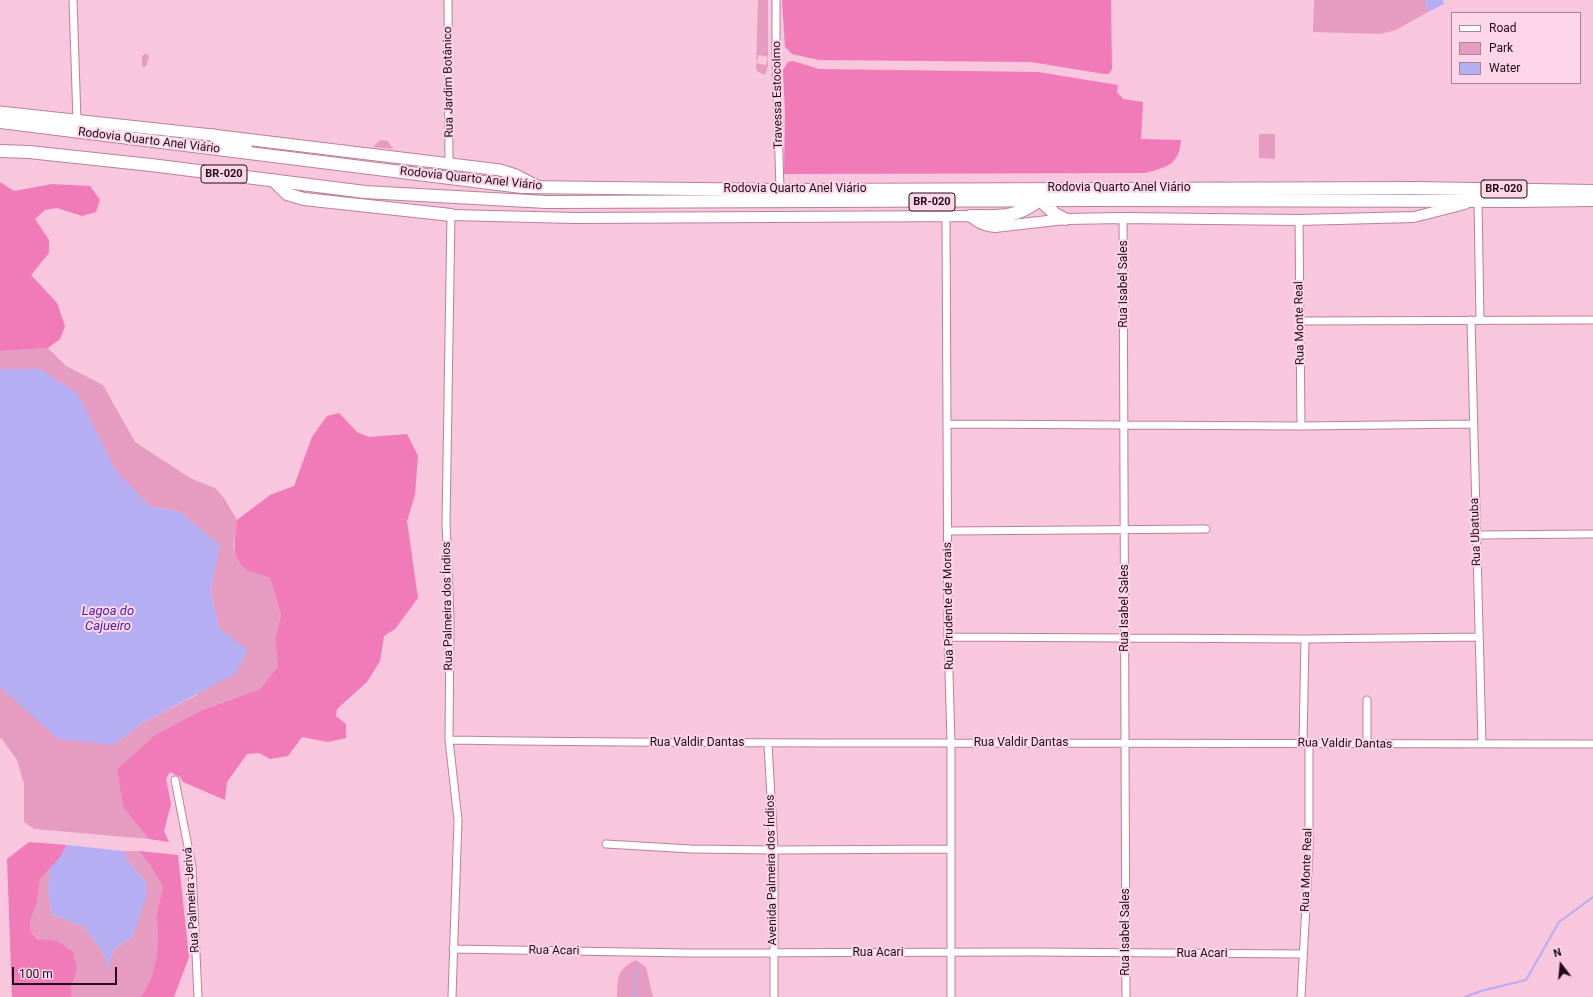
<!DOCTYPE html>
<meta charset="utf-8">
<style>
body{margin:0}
#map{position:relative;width:1593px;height:997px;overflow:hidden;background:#f8c6dd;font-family:Roboto,sans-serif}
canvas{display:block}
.legend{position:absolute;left:1451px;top:12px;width:130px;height:72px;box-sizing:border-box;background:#fdd7e9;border:1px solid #a58695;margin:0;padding:5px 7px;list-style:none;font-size:12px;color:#210c17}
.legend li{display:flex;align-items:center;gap:8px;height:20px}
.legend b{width:20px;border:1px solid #a58695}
.north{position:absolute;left:1541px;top:945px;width:40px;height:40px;-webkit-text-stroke:3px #fdd7e9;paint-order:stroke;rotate:344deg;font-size:11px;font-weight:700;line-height:16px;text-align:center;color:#210c17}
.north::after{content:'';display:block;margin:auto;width:14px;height:18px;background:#210c17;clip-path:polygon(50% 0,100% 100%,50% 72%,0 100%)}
.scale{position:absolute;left:12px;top:967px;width:105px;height:18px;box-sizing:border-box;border:2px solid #210c17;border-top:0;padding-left:5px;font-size:12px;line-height:14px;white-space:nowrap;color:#210c17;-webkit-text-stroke:3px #fdd7e9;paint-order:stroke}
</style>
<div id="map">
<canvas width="1593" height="997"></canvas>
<ul class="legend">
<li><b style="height:5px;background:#fff"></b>Road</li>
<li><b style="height:11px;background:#e59cc0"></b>Park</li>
<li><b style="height:11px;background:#b6aef2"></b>Water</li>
</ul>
<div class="north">N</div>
<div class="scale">100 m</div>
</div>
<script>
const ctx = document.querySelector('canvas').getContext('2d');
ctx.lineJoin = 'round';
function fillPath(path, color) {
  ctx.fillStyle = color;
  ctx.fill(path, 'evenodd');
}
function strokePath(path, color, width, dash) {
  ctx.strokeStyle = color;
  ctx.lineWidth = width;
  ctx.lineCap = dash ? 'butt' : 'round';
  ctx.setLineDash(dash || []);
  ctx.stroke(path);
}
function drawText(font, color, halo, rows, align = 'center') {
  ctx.font = font + ' Roboto,sans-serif';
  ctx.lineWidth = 4;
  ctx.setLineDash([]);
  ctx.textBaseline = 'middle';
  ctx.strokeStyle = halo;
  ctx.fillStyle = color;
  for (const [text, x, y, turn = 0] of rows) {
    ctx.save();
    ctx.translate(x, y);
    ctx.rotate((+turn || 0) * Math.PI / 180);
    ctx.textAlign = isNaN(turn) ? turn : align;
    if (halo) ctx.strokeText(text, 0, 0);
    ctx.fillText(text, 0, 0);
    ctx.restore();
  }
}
fillPath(new Path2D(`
 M758,0h10v66l-3,9 -7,-3 -2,-4zM759,55l9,2 -2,8 -10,-2z
 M1314,0h111l3,12 -32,18 -16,4 -67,-2z
 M145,54h2l2,3 -3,9 -4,1v-11z
 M1259,134h16v25l-16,-1z
 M380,140l8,1 5,8 -20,-2z
 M48,348l18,18 37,19 32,57 55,36 25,10 9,10 13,22 -4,27 13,22 24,9 11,37 -6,25 3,26 -18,23 -60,22 -45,24 -38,34 6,38 26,32 -115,-10 -10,-7v-38l-7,-24 -15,-21 -2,-1v-51l8,7 106,51 28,-22 55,-28 22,-66 -8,-38 8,-46 -39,-33 -30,-6 -35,-35 -38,-77 -37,-25h-40v-18z
 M123,851h16l11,14 13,22 -7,30 2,12 -1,26 -6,24 -10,18h-69l-1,-9 6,-18 -46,-38 -1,-11 7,-18 3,-24 10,-11 -2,21 3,25 33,13 19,25 5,16 5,-17 20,-15 13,-54 -17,-20z
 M636,960l10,7 7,30h-36c1,-20 -1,-27 19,-37z`), '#e59cc0');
fillPath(new Path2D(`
 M782,0h329l1,69 -3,5h-5l-73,-12 -212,-2 -27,-6 -7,-7z
 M793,61l26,8 219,3 80,13 -1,7 6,7 20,3 -2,37 40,1c-2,25 -14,27 -36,33l-361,1 1,-61 -2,-43 5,-8z
 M0,182l14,9 38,-7 38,2 10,14 -4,12 -14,4 -25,-8 -12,2 -10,9 14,21v13l-18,22 26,28 8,23 -5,13 -12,9 -48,3z
 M339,413l18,19 12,5 38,-3 11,22 -3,39 -8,26 11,77 -23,31 -11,7 -4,25 -13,21 -30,27 -1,7 10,8v14l-18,4 -26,-5 -14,19 -18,3 -11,-6 -12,1 -20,28 -2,18 -42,-18 -3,-5 -10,-5 -4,7 5,25 -7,27 5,11 -20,-3 -26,-32 -6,-38 38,-34 45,-24 60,-22 18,-23 -3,-26 6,-25 -11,-37c-7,-3 -18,-5 -24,-9 -16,-12 -11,-32 -9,-49l33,-25 24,-9 18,-49 15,-21z
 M29,842l38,3 -8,14 -19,20 -3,24 -7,18 1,11 7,7 19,2 16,11 4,18 -6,18 1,9h-60l-5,-138z
 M139,851l39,4 11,102 -15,40h-33l10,-18 6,-24 1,-26 -2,-12 7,-30 -13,-22z`), '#f07bb8');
fillPath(new Path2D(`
 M1425,0h18l1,4 -16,8z
 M0,369h40l38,25 38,77 34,35 30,6 40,33 -9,46 8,37 29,22 -13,24 -93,49 -28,22 -56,-6 -58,-52z
 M67,845l56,6 6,11 17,20 1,13 -14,41 -20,15 -5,19 -5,-18 -19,-25 -33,-13 -3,-25 2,-21 9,-9z`), '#b6aef2');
strokePath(new Path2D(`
 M634,997l3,-27
 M1465,997l16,-6 45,-11 33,-58 34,-25`), '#b6aef2', 2);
const street = new Path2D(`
 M73,0l4,120
 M448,0l1,164
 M776,0v56l4,134
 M1478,201l2,119
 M451,215l-5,308 4,94 -1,123 9,80 -6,177
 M946,216l2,421 3,106v254
 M1123,218l3,779
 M1299,220l2,206
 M1471,320l11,424
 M1300,321l293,-1
 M948,424l353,2 172,-2
 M948,531l258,-2
 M1477,535l116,-1
 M948,637l357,2 174,-2
 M1367,700v44
 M449,740c167,3 334,3 500,3 215,-1 429,2 644,1
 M1303,743l2,-104
 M768,744l6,106v147
 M175,780l17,87 6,130
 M606,844l85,5 83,1 177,-1
 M453,949l235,4 344,-1 271,2
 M1301,997l8,-146v-108`);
const secondary = new Path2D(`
 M451,215l124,3 395,-2c8,7 14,10 25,11l70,-8 58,-1 176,2 115,-3 51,-13`);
const primary = new Path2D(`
 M0,112l212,23 288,35 16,5 21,11`);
const highway = new Path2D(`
 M0,122l522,65 258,3 636,-2 177,3
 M212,135l34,13
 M0,151l29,1 122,13 214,27 181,10 547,-2 423,1 77,-1
 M273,180l14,14 17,5 147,16
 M1041,201l14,13 10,5
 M970,216c28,0 43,3 67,-14`);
strokePath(street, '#ba809c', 9);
strokePath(secondary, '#ba809c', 12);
strokePath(primary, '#ba809c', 13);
strokePath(highway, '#ba809c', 14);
strokePath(street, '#fff', 7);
strokePath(secondary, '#fff', 10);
strokePath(primary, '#fff', 11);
strokePath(highway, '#fff', 12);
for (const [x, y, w] of [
 [224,174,46],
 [1504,189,46],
 [932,202,46]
]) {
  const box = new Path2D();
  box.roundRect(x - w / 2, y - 9, w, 18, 3);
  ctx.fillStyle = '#fdd7e9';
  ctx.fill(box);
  strokePath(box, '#210c17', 1);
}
drawText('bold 11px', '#210c17', null, [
 ["BR-020",224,174],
 ["BR-020",1504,189],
 ["BR-020",932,202]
]);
drawText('12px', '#210c17', '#fdd7e9', [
 ["Rua Jardim Botânico",449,82,-91],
 ["Travessa Estocolmo",778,95,-91],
 ["Rodovia Quarto Anel Viário",149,141,7],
 ["Rodovia Quarto Anel Viário",471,179,6],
 ["Rodovia Quarto Anel Viário",1119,188],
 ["Rodovia Quarto Anel Viário",795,189],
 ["Rua Isabel Sales",1124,284,-90],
 ["Rua Monte Real",1300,323,-91],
 ["Rua Ubatuba",1476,532,-92],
 ["Rua Palmeira dos Índios",448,606,-91],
 ["Rua Prudente de Morais",949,606,-91],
 ["Rua Isabel Sales",1125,608,-90],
 ["Rua Valdir Dantas",697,743],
 ["Rua Valdir Dantas",1021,743],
 ["Rua Valdir Dantas",1345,744,1],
 ["Avenida Palmeira dos Índios",772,870,-91],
 ["Rua Monte Real",1307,870,-88],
 ["Rua Palmeira Jerivá",192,900,-94],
 ["Rua Isabel Sales",1126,932,-90],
 ["Rua Acari",554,951,1],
 ["Rua Acari",878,953],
 ["Rua Acari",1202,954]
]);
drawText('italic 13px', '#481d9f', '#fdd7e9', [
 ["Lagoa do",108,612],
 ["Cajueiro",108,627]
]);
</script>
